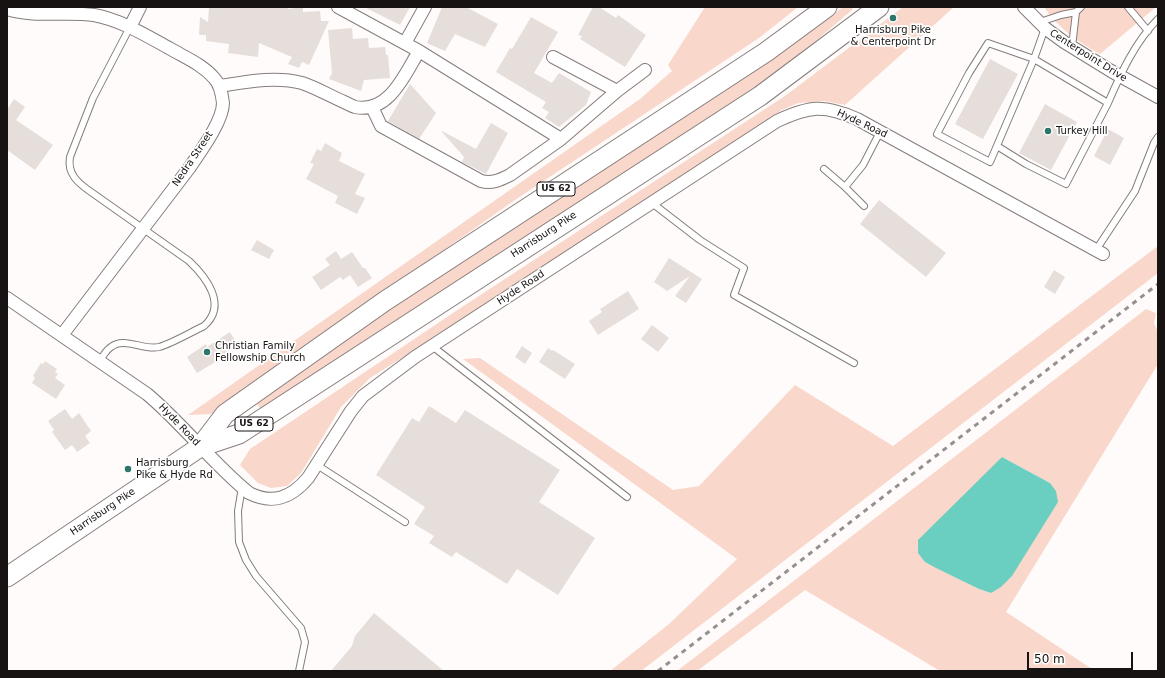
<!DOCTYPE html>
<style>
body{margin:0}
#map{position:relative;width:1165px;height:678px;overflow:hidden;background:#fefbfa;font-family:"DejaVu Sans",sans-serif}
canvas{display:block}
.frame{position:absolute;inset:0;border:8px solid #161312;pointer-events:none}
.scale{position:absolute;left:1027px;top:652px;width:106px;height:18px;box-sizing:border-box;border:2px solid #161312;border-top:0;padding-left:5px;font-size:12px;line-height:14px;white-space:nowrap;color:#161312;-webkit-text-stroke:3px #fff;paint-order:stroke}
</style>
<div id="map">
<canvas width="1165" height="678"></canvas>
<div class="frame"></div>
<div class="scale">50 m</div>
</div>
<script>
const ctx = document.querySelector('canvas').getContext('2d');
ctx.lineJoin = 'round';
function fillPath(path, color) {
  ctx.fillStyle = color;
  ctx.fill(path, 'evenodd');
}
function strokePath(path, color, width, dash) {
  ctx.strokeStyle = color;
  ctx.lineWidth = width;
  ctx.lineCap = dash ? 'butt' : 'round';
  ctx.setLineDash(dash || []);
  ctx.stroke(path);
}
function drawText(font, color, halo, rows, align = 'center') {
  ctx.font = font + ' "DejaVu Sans",sans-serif';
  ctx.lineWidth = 3.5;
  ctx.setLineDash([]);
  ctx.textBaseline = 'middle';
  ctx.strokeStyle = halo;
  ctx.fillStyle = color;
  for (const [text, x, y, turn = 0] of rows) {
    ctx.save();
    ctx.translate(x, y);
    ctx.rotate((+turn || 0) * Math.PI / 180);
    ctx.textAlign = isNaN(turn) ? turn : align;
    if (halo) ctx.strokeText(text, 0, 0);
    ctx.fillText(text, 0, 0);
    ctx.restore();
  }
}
fillPath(new Path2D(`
 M705,7h93l-39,31 -244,162 -304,214 -23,1 452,-316 32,-28 -4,-6z
 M843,7h8l2,2 -73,63 -519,338 -4,-6 142,-103 373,-242z
 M903,7h51l-109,98 -21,-4 -26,2 -16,7 -344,225 -68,43 -29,29 -40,66 -14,13 -16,2 -13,-5 -18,-18 10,-16 209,-140 326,-213z
 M1044,7h112l-56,47c-22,-12 -42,-26 -56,-47z
 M1158,246v27l-517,398h-31l59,-47 68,-65 -274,-200 17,-1 193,132 26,-4 96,-101 98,61z
 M1146,309l10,4 -2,10 4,9v32l-152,248 89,59h-155l-135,-81 -108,81h-20zM1002,457l48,26 -59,110 -12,-4 -54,-27z`), '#fad7cb');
fillPath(new Path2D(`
 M1002,457l48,26 6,8 2,11 -46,74 -11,11 -10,6 -12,-4 -43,-21 -11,-6 -7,-9v-13z`), '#6acfc0');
fillPath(new Path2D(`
 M209,7h79v2l15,-2v5l17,-1 1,10h8l-20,44 -7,-3 -3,6 -11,-4 4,-7 -33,-14 -1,14 -30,-4 1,-9 -23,-3v-6h-7l1,-18 8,5z
 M364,7h46l-10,18z
 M442,7h24l32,17 -13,23 -30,-13 -10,17 -18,-8z
 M593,7h6l17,11 2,-3 28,20 -21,32 -45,-28 2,-3 -4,-1z
 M531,17l27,15 -24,41 18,10 7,-10 32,19 -5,13 -27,22 -14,-9 4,-6 -7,-4 4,-6 -50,-30 14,-24 2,1z
 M352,28l1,11 15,-1 1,10 16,-1 1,8h2l2,23 -26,2 -3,11 -32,-12 3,-6 -4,-43z
 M990,59l28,15 -35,65 -28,-15z
 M410,84l26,29 -17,26 -31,-18z
 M14,99l11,8 -9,13 37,25 -18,25 -28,-20v-40z
 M1045,104l32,18 -26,48 -32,-17z
 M491,123l17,10 -22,41 -24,-12 2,-5 -22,-25v-1l34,18z
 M1108,129l16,9 -14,27 -16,-9z
 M325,143l17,10 -3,8 26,13 -10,20 10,4 -8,16 -22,-11 3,-7 -32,-17 8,-15 -4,-1 7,-14 4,2z
 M879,200l67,53 -20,24 -66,-53z
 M257,240l17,10 -5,9 -18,-9z
 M336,251l5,8 11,-7 11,16h2l7,10 -14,9 -8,-12 -7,5 -3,-3 -19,13 -9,-13 18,-12 -5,-6z
 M669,258l33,21 -16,24 -11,-7 15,-20 -23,15 -13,-9z
 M1054,270l11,7 -10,17 -11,-7z
 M628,291l11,18 -41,26 -9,-14 13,-9 -2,-3z
 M652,325l17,13 -11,14 -17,-13z
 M230,332l8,13 -22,15 1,1 -20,12 -10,-16 19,-13 1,3z
 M522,346l10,7 -7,11 -10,-7z
 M548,348l4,3 1,-1 22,14 -10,15 -26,-17z
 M45,361l12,8 -2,3 3,2 -3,4 10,7 -9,14 -24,-16 3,-5 -2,-2 8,-13 2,1z
 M429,406l27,17 9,-13 95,60 -21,32 56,36 -37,57 -41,-26 -10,15 -51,-32 -4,5 -23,-14 5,-7 -20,-12 11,-17 -49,-32 36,-57 7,4z
 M65,409l7,10 7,-6 12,18 -6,5 5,7 -13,9 -5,-7 -7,5 -13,-18 2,-2 -6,-9z
 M374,613l70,58h-113l21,-25 3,-10z`), '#e6dedb');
const service = new Path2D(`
 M1128,7l20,24
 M1040,22l21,-7 15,-3 5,-5
 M1072,47l4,-35
 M1108,103c13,-30 27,-61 50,-84
 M997,146l29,18 40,20 42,-81 -74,-44 -44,103 -53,-28 32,-61 19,-30 46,16 11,-31
 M824,169l21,18
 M652,203l48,37 44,28 -10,27 120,68
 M864,206l-19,-19 18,-22 17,-33
 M1096,250l39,-59 19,-48 4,-6
 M432,346l195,151
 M99,361c4,-4 7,-11 12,-14 13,-11 33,4 48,0 14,-4 32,-15 45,-21 24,-21 2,-49 -15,-65l-98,-69c-13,-9 -24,-18 -21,-35l23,-59 37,-71
 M317,465l88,57
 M242,487l-4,24 1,31 7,18 10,16 45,52 4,14 -6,29`);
const minor = new Path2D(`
 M338,7l81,44 142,88
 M1024,7l21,21 19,14 47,29 47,26
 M7,9c29,9 58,2 87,6 27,5 51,20 75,33 15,9 33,16 45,30 6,6 8,16 9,25 0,18 -23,49 -33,64l-128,168
 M130,27l10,-20
 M405,43l20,-36
 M553,57l64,34
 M220,86c26,-4 55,-10 82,-3 15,5 28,13 42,19 3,1 7,4 11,5 34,7 50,-33 64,-56
 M372,107l9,19 100,55c11,3 19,-1 29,-6l51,-36 56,-48 28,-21
 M7,298l140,96c36,30 65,69 102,99 24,12 42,5 59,-15l43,-67 12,-15 52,-39 362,-236c32,-15 47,-17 80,-2l246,135`);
const primary = new Path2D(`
 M200,447l25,-33 160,-113 381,-249 61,-45
 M7,577l193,-130 39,-13 521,-338 119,-89`);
strokePath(service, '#857d7b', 8);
strokePath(minor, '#857d7b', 14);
strokePath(primary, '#857d7b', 21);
strokePath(service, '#fff', 6);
strokePath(minor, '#fff', 12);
strokePath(primary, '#fff', 19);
strokePath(new Path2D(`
 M658,671l500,-387`), '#93908f', 3, [5, 5]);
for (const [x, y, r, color] of [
 [893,18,4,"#2e756b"],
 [1048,131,4,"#2e756b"],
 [207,352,4,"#2e756b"],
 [128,469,4,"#2e756b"]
]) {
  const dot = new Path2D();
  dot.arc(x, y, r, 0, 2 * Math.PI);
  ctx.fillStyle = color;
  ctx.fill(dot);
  strokePath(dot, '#fff', 1.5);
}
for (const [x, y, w] of [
 [556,189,38],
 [254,424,38]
]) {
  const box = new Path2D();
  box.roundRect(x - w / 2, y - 7, w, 14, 3);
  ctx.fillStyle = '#fff';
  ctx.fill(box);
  strokePath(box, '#161312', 1);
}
drawText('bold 9px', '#161312', null, [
 ["US 62",556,189],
 ["US 62",254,424]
]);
drawText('10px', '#161312', '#fff', [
 ["Harrisburg Pike",893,30,"center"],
 ["& Centerpoint Dr",893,42,"center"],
 ["Turkey Hill",1056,131],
 ["Christian Family",215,346],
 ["Fellowship Church",215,358],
 ["Harrisburg",136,463],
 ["Pike & Hyde Rd",136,475]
], 'left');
drawText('10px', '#161312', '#fff', [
 ["Centerpoint Drive",1088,56,32],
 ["Hyde Road",862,124,25],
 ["Nedra Street",193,159,-56],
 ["Harrisburg Pike",544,235,-33],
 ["Hyde Road",521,288,-33],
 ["Hyde Road",179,425,46],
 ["Harrisburg Pike",103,512,-34]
]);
</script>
